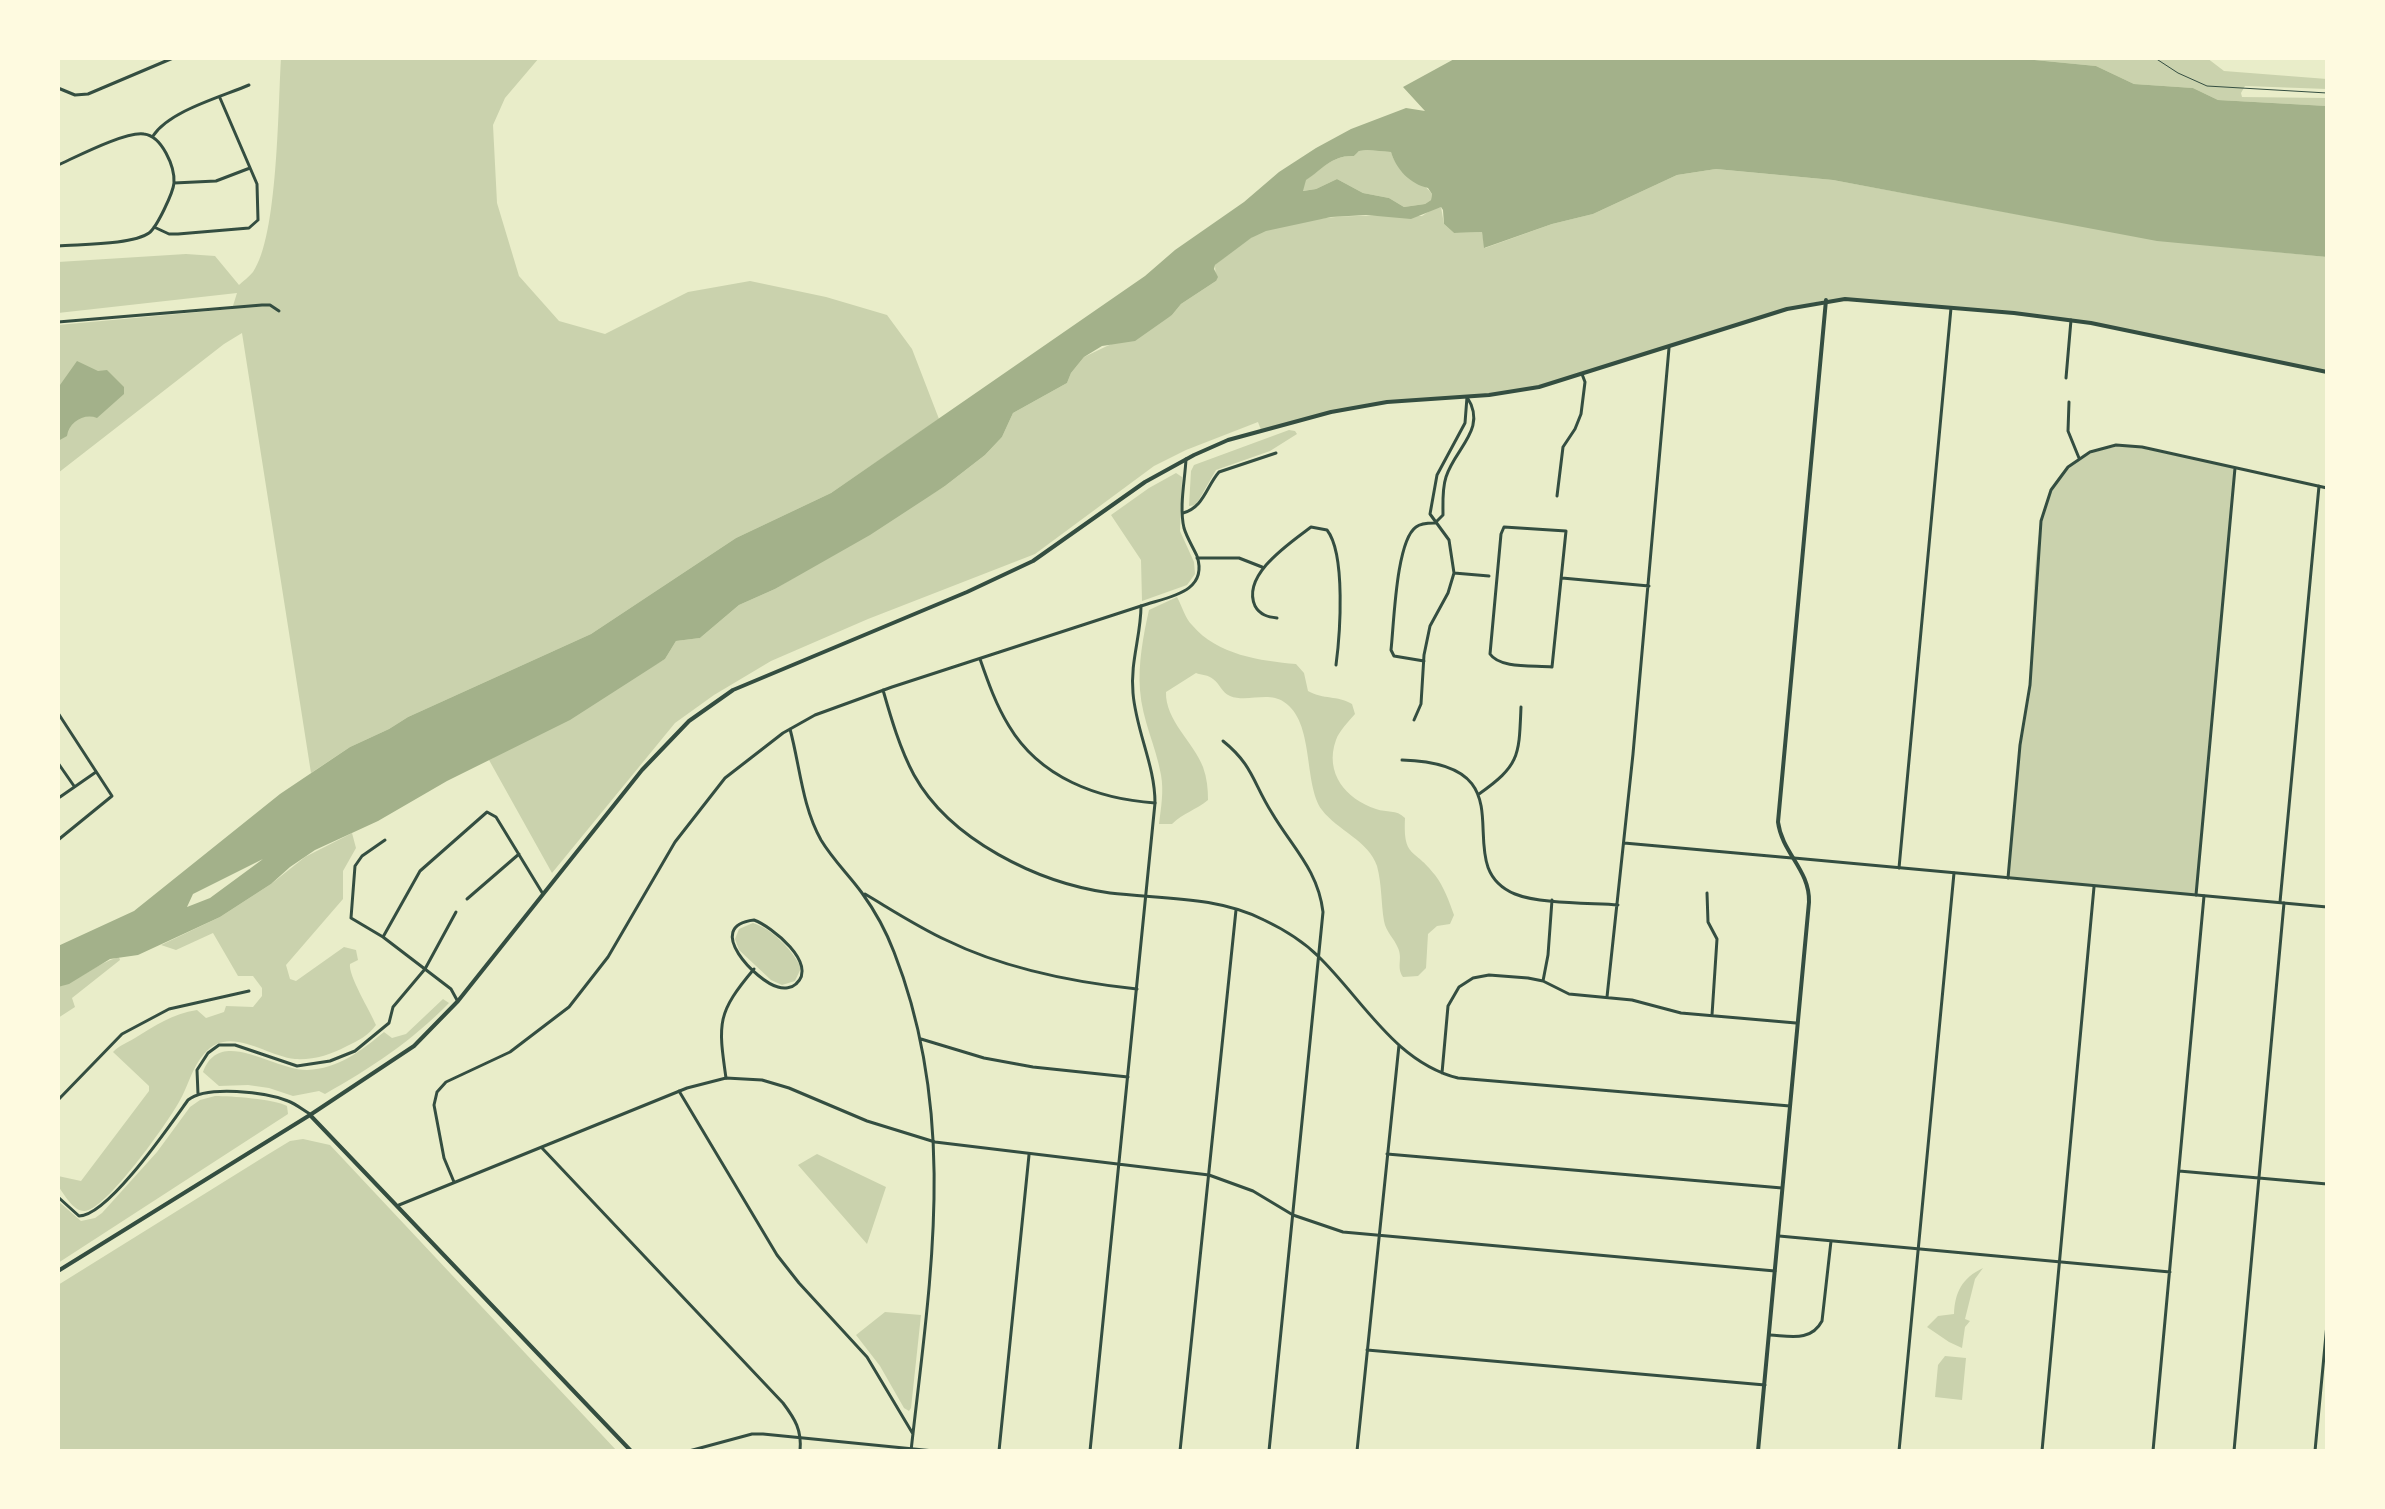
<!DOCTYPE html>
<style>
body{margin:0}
#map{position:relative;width:2385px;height:1509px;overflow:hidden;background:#e9edc9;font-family:Ubuntu,sans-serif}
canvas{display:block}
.frame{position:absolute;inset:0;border:60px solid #fefae0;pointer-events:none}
</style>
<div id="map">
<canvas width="2385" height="1509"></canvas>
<div class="frame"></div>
</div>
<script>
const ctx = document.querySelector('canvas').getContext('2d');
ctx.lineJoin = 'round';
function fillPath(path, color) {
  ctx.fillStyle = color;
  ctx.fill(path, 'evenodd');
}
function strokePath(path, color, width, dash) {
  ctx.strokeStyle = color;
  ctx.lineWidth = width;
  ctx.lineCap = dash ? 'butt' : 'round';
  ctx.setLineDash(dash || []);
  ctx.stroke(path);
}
fillPath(new Path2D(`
 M281,58h258l-34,40 -12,27 4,78 22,73 40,45 46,13 83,-42 62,-11 76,16 61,18 25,34 27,70 -108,74 -95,45 -145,96 -183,83 -19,12 -39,18 -39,26 -69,-440 -18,11 -166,129v-148l174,-16 5,-16 -179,20v-51l128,-8 29,2 24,29c4,-4 10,-8 14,-13 25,-35 25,-166 28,-214z
 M2014,58h193l17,13 103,8v10l-82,-3 -4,7 1,4 85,1v8l-109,-6 -25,-12 -59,-4 -38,-18z
 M1367,150l24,2c6,21 29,25 41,42l-1,6 -6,4 -21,3 -15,-9 -26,-5 -26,-14 -21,10 -14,2 3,-11c18,-11 27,-25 49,-24l5,-5z
 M1716,169l117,11 324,60 170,17v115l-236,-49 -221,-23h-44l-24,5 -245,77 -45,10 -153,14 -98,24 -3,-8 -72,28 -32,16 -119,88 -167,65 -97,42 -57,34 -39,28 -123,150 -63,-113 176,-101 11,-18 24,-3 39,-33 36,-16 170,-103 40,-31 17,-18 11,-24 54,-30 4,-10 13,-16 88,-42 9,-11 35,-23 -1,-16c11,-9 23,-19 35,-27 42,-25 123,-23 172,-22l12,-8 7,-1 3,17 10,9 28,-1 3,16 67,-24 41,-10 84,-39z
 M1289,430l6,1 2,3 -27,17 -54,19 -20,35 -7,1 2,-35 3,-6z
 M2127,445l108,23 -39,427 -188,-17c4,-45 6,-90 12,-135 3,-20 9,-40 11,-60 4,-52 -3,-164 27,-205 16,-23 43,-29 69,-33z
 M1176,473l6,4 -2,54 14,31 1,12 -8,11 -45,16 -1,-41 -30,-45 38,-27z
 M1177,597c5,9 8,21 15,28 25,30 69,36 104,39l8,9 4,18c16,9 29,4 44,13l3,10c-6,7 -16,17 -19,26 -12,33 10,59 40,69 11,4 20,0 29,9 -2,41 9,29 30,57 9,12 14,26 19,40l-4,9 -13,2 -9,8 -2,34 -8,8 -15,1c-7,-10 0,-18 -5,-29 -4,-10 -12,-16 -14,-27 -3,-18 -2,-36 -7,-55 -8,-25 -40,-36 -55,-56 -19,-26 -7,-88 -38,-108 -16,-11 -37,1 -54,-6 -8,-3 -10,-12 -17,-17 -4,-4 -12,-4 -17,-6l-30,19c-1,28 28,51 37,75 4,11 5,22 5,33 -12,10 -25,13 -36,24h-13c2,-16 5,-33 2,-49 -5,-29 -19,-55 -21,-85 -2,-25 3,-54 9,-80z
 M352,833l4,15 -13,23v28l-57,66 4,14 6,2 48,-34 12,3 2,10 -8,4c-2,11 20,47 26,61 -7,10 -18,16 -29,21 -17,9 -33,14 -52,13 -30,-3 -66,-35 -91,-5 -12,13 -16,33 -25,48 -11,20 -74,110 -95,109 -11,0 -20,-17 -26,-25v-10l23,5 68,-90v-5l-36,-34c7,-7 14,-9 22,-14 21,-13 37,-24 62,-28l9,8 18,-6 2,-6 27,1 9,-11v-8l-9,-12h-15l-25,-43 -37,17 -15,-5 59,-28 51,-33 34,-27z
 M753,923c18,5 40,27 48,45l-6,13 -13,4 -11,-5 -32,-30 -4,-11 4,-10z
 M119,957l1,3 -48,38 3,9 -17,11v-31c22,-7 39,-24 61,-30z
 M443,999l6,4c-37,38 -78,65 -124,91l-6,-3 -26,5 -24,-8 -21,-3 -29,1 -16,-14c17,-46 69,-2 104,-2 31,-1 54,-19 77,-38l8,6 14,-4z
 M215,1096c16,0 59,3 72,10l1,8 -230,149v-62l23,20 14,-3 7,-5 55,-61 33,-45 10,-7z
 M303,1139l27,6 287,306h-559v-166l209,-130 23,-14z
 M817,1154l69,33 -19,57 -69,-79z
 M1983,1268l-8,11 -10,40 5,2 -5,6 -3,21 -13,-6 -22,-15 11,-11 16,-2c1,-22 8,-36 29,-46z
 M885,1312l36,3 -10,93 -2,3 -5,-3 -24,-42 -24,-31z
 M1945,1356l21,2 -4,42 -27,-3 3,-32z`), '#cad2ad');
fillPath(new Path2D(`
 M1456,58h558l82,8 38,18 59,4 25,12 109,6v151l-170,-16 -324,-61 -117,-11 -39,6 -84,39 -41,10 -68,24 -2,-16 -28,1 -10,-9 -1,-14 -2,-3 -30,12 -45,-4 -35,2 -65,14 -15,7 -36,27 -1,4 4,8 -2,4 -35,23 -9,11 -37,26 -33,5 -18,11 -13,16 -4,10 -54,30 -11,24 -17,18 -40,31 -75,49 -95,54 -36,16 -39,33 -24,3 -11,18 -95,61 -123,61 -69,40 -63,29 -25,17 -19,17 -51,33 -82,38 -28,4 -41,25 -11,3v-41l76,-35 146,-117 70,-47 39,-18 19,-12 183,-83 145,-96 95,-45 314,-217 30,-26 69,-48 35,-30 37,-24 35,-19 55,-21 19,3 -22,-24zM1367,150l24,2c5,17 19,32 37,36l4,6 -1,6 -6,4 -21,3 -15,-9 -26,-5 -26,-14 -21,10 -13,2 3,-11c17,-11 26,-25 48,-24l5,-5zM263,859l-53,39 -23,9 6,-13z
 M77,361l21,10 9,-1 17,17v7l-27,24c-13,-5 -28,4 -30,18l-9,5 2,-56z`), '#a3b18a');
strokePath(new Path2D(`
 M2155,58l23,15 29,13 120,7`), '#344e41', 1);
strokePath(new Path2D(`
 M58,88l17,7 13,-1 85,-36
 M153,136c16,-25 68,-39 96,-51
 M58,165c18,-8 68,-34 86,-31 18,2 31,33 30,49 -1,10 -17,44 -25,50 -17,12 -69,11 -91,13
 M174,183l42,-2 34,-13
 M154,227l15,7h9l71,-6 9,-8 -1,-36 -37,-86
 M58,322l204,-17h8l9,6
 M2066,378l5,-58
 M2069,402l-1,29 11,27
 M1557,496l6,-49 12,-18 6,-15 4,-32 -3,-8
 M1183,513c21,-6 23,-26 36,-41l57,-19
 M1435,523l8,-8c0,-13 -1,-26 3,-38 9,-29 42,-48 21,-80
 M1504,527l62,4 -14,136c-17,-2 -52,2 -62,-13l11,-120z
 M1197,558h42l23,9
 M1454,573l35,3
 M1562,578l87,8
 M1277,618c-9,-1 -17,-3 -22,-12 -14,-31 35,-63 56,-79l16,3c19,24 13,105 9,135
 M980,659c8,23 16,46 29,67 31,52 89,73 146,77
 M1424,661l-30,-5 -3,-6c3,-26 5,-109 25,-123 5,-4 12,-4 18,-4
 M883,690c8,28 17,59 31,85 36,65 124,108 196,118 51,6 107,3 154,27 19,9 40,22 55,37 44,43 76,105 139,121l332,28
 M58,713l54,83 -54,44
 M1414,720l7,-16 3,-49 6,-29 18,-33 6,-20 -5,-33 -19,-26 7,-39 28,-52 2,-26
 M790,729c10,37 12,77 31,111 12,20 28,35 41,53 13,18 24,38 32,59 65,166 36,328 17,499
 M1223,741c30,24 30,42 49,72 20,34 46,57 51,99l-54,539
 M1402,760c136,4 41,104 113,134 24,10 76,9 103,11
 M58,763l16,23
 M1479,794c41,-29 40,-38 42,-87
 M60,797l36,-25
 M385,840l-23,16 -7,10 -4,52 32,19 68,52 6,11
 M1624,843l168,15
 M1899,868l52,-560
 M2008,878l12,-133 10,-60 11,-164 10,-31 17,-23 22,-15 26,-7 26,2 185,41
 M1707,893l1,29 9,17 -5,76
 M865,894c27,16 53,33 81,46 59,29 125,42 191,49
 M2196,895l39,-427
 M467,899l52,-45
 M2280,902l39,-416
 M754,920c17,6 65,44 42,64 -4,4 -12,5 -18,3 -21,-5 -76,-61 -24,-67z
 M383,937l37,-66 67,-59 9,5 47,77
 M1543,981l5,-26 4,-55
 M1607,997l26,-243 36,-406
 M921,1039l63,19 49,9 95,10
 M1442,1073l6,-67 11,-19 14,-9 16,-3 39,3 15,3 26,13 63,6 49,13 115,10
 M726,1078c-8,-56 -9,-65 28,-109
 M679,1091l98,164 22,28 68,74 46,77
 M198,1094l-1,-24 11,-17 11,-8h16l62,21 33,-5 25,-10 34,-28 4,-16 32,-38 31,-57
 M58,1100l64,-66 47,-25 80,-18
 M542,1148l241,255c12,16 19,27 17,48
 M1387,1154l395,34
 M2179,1171l148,13
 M454,1182l-10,-24 -10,-53 3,-13 9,-10 64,-30 59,-45 39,-50 67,-115 50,-64 58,-45 32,-18 77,-28 249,-81
 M58,1197l21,19c29,0 91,-91 109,-116 19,-15 78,-8 100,1 8,3 15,9 22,13
 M1779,1236l391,36
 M1770,1335c20,1 41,7 52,-14l9,-80
 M1367,1350l398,35
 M999,1451l30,-296
 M1180,1451l56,-541
 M1357,1451l42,-406
 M1899,1451l55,-578
 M2042,1451l52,-564
 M2153,1451l51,-555
 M2234,1451l50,-548`), '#344e41', 3);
strokePath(new Path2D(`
 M1794,858l533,49
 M399,1205l288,-117 39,-10 36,2 27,8 78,33 68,21 274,33 44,16 40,24 50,17 432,39
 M689,1451l63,-17h11l171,17
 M1090,1451l65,-648c0,-38 -19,-72 -22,-110 -3,-30 8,-58 8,-87 26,-9 68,-13 56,-50 -4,-9 -10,-18 -13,-28 -5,-21 1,-48 2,-69
 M2315,1451l12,-127`), '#344e41', 3);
strokePath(new Path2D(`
 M1758,1451l51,-549c1,-32 -27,-49 -31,-80l48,-522`), '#344e41', 4);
strokePath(new Path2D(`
 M310,1115l321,336
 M58,1271l252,-156 104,-69 44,-45 184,-231 47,-49 44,-31 234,-98 66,-31 112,-79 49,-27 34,-15 103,-28 56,-10 102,-7 50,-8 248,-78 58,-10 169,14 77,10 236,49`), '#344e41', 4);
</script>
